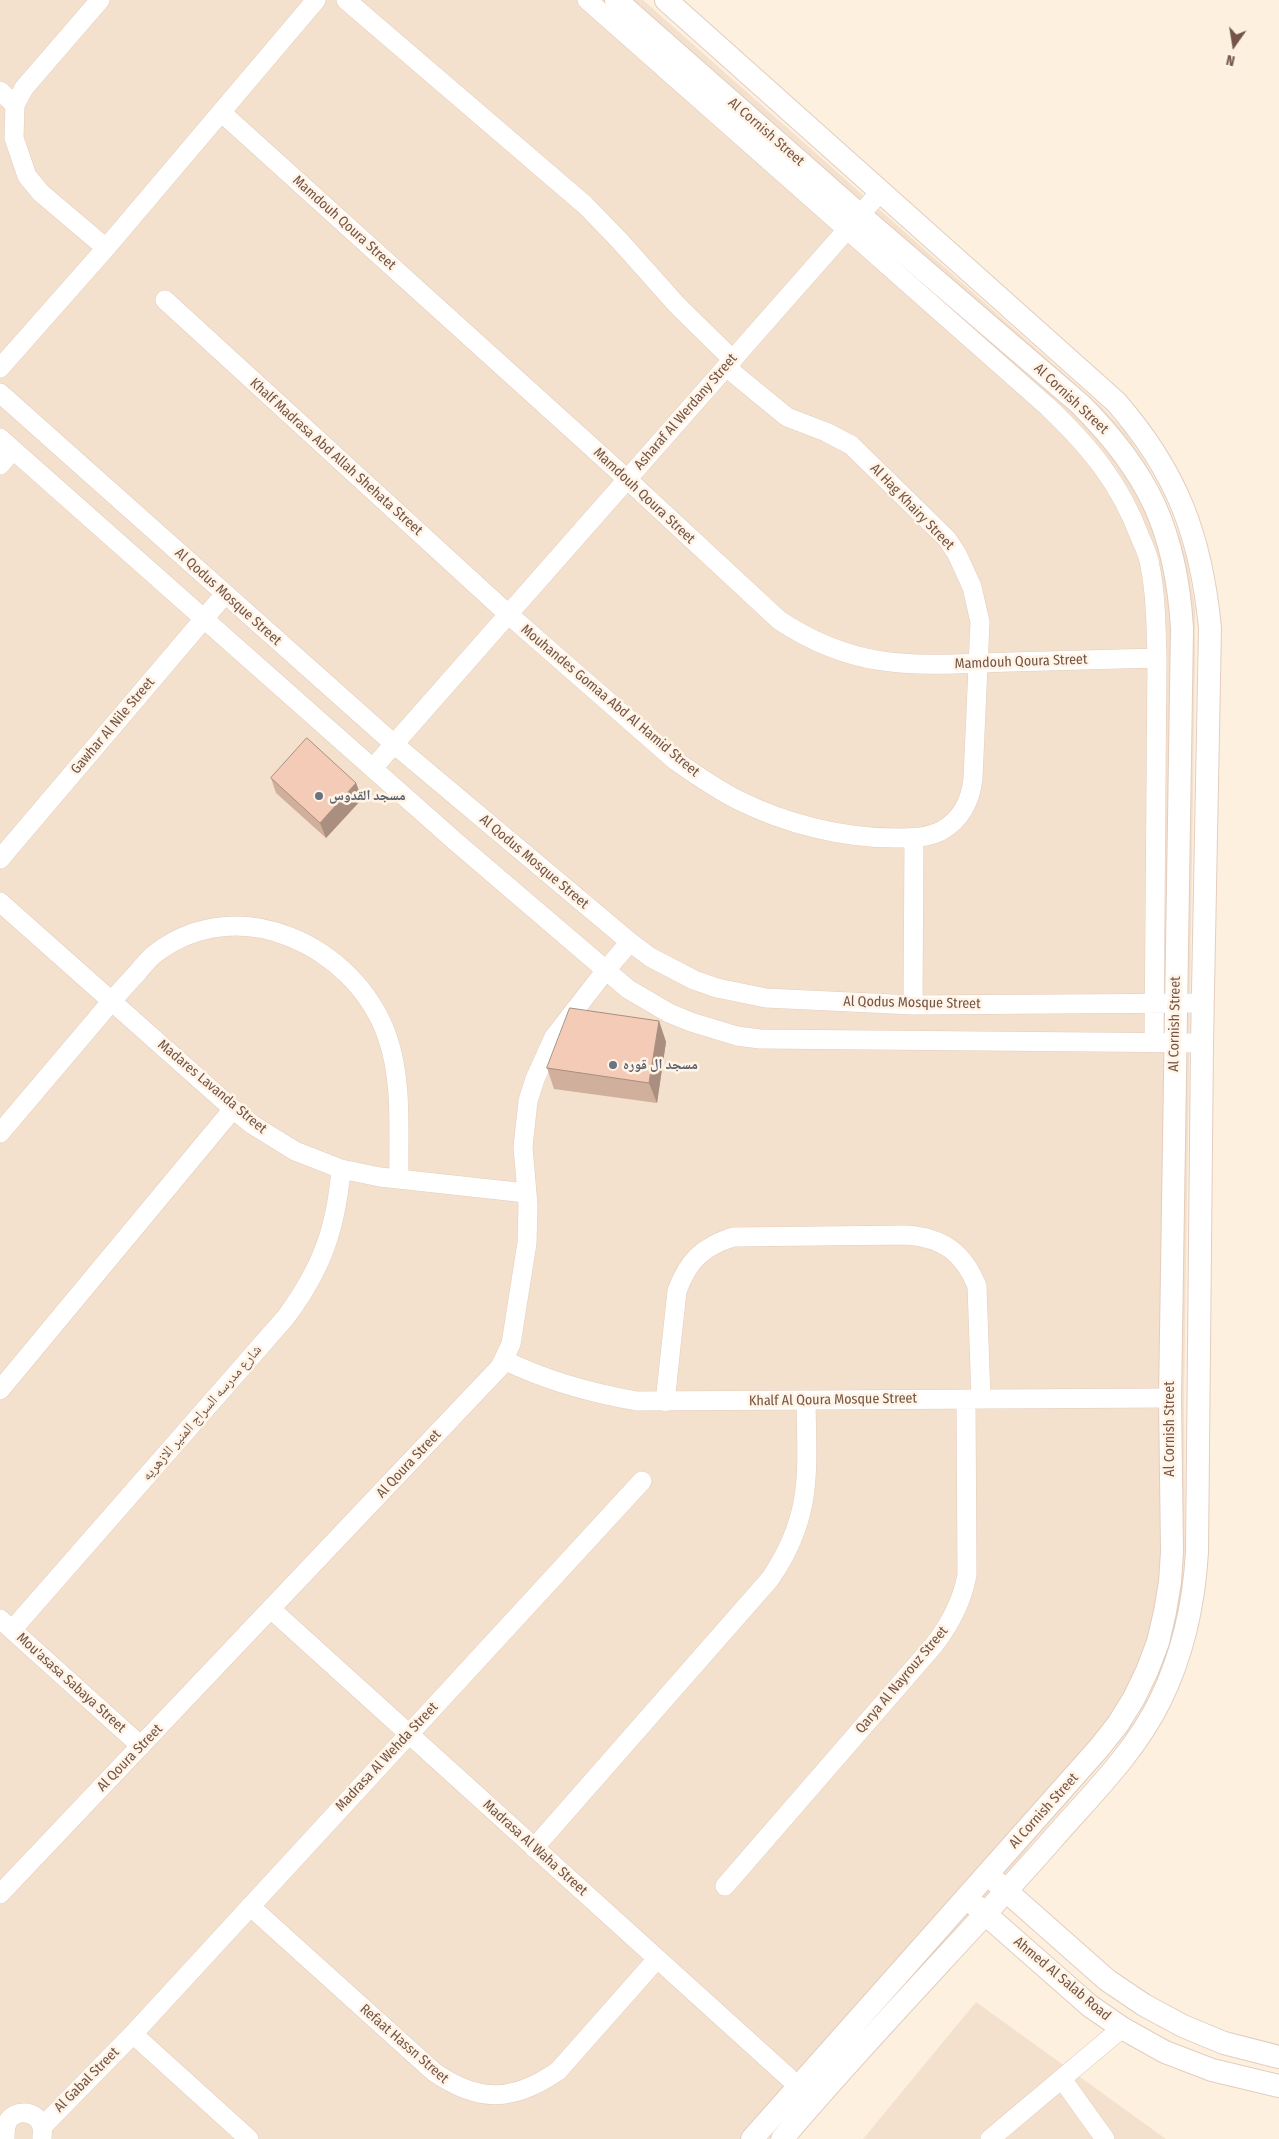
<!DOCTYPE html>
<meta charset="utf-8">
<style>
body{margin:0}
#map{position:relative;width:1279px;height:2139px;overflow:hidden;background:#fdf0df;font-family:"Fira Sans Condensed",sans-serif}
canvas{display:block}
.north{position:absolute;left:1209px;top:20px;width:50px;height:50px;-webkit-text-stroke:4px #fff4e6;paint-order:stroke;rotate:193deg;font-size:14px;font-weight:700;line-height:20px;text-align:center;color:#735446}
.north::after{content:'';display:block;margin:auto;width:18px;height:22px;background:#735446;clip-path:polygon(50% 0,100% 100%,50% 72%,0 100%)}
</style>
<div id="map">
<canvas width="1279" height="2139"></canvas>
<div class="north">N</div>
</div>
<script>
const ctx = document.querySelector('canvas').getContext('2d');
ctx.lineJoin = 'round';
function fillPath(path, color) {
  ctx.fillStyle = color;
  ctx.fill(path, 'evenodd');
}
function strokePath(path, color, width, dash) {
  ctx.strokeStyle = color;
  ctx.lineWidth = width;
  ctx.lineCap = dash ? 'butt' : 'round';
  ctx.setLineDash(dash || []);
  ctx.stroke(path);
}
function drawText(font, color, halo, rows, align = 'center') {
  ctx.font = font + ' "Fira Sans Condensed","Noto Naskh Arabic",sans-serif';
  ctx.lineWidth = 5;
  ctx.setLineDash([]);
  ctx.textBaseline = 'middle';
  ctx.strokeStyle = halo;
  ctx.fillStyle = color;
  for (const [text, x, y, turn = 0] of rows) {
    ctx.save();
    ctx.translate(x, y);
    ctx.rotate((+turn || 0) * Math.PI / 180);
    ctx.textAlign = isNaN(turn) ? turn : align;
    if (halo) ctx.strokeText(text, 0, 0);
    ctx.fillText(text, 0, 0);
    ctx.restore();
  }
}
fillPath(new Path2D(`
 M0,0h643l458,406 25,27 19,29 14,26 20,46 9,31 7,43v55l-11,735 1,153 -5,53 -12,41 -17,44 -20,35 -27,37 -116,133 -64,67 -160,178h-764z
 M976,2002l190,137h-303z`), '#f4e1cd');
const minor = new Path2D(`
 M100,0l-76,88 -9,17 -1,33 13,38 14,17 65,55
 M346,0l239,205 34,35 58,65 56,55
 M587,0l461,407c41,39 72,76 92,130 4,9 9,19 10,29 6,30 6,61 7,92l-3,385
 M0,91l15,14
 M221,112l406,367 152,141c79,53 140,45 230,42 49,-1 99,-3 148,-4
 M165,300l343,314 168,147c20,14 40,28 62,39 48,24 104,38 158,38 15,0 31,0 45,-7 20,-11 30,-31 32,-53l7,-156 -8,-35 -15,-33 -10,-15 -96,-94 -25,-13 -39,-15 -61,-50
 M0,368l106,-120 210,-248
 M0,393l394,351 236,198 20,15 44,23 23,8 49,10 147,7 290,-2
 M0,438l456,404 172,147 41,24 22,9 46,14 23,3 442,4
 M0,465l13,-15
 M373,768l508,-577
 M0,859l225,-265
 M0,902l233,207 20,16 42,26 46,18 39,8 146,16
 M913,1005l1,-167
 M0,1133c33,-39 67,-79 100,-118 12,-15 25,-29 38,-43 5,-6 11,-14 18,-19 83,-63 199,-7 231,83 16,45 11,96 12,143
 M504,1360c43,21 86,33 133,41l533,-3
 M0,1390l233,-281
 M665,1402l12,-111c11,-30 25,-44 56,-54l174,-2c36,3 56,17 70,51l4,113
 M272,1610l526,476
 M0,1619l141,127
 M12,1630l274,-313c36,-49 50,-88 55,-148
 M534,1848l236,-269c43,-63 37,-106 36,-179
 M725,1886l209,-241c17,-22 28,-43 33,-70l-1,-176
 M0,1894l500,-527 11,-23 16,-101 1,-38 -5,-58 5,-46 7,-22 19,-42 52,-67 24,-28
 M250,1906l184,166c45,31 79,30 124,-1l99,-112
 M133,2034l116,105
 M1062,2079l43,60
 M42,2127l91,-93 509,-553
 M5,2139c0,-5 0,-11 2,-16 7,-15 31,-13 35,4 1,3 0,8 0,12
 M990,2139l132,-111`);
const tertiary = new Path2D(`
 M616,0l244,215 220,189c69,69 96,127 102,224l-12,770 2,154 -2,30 -5,30 -7,30 -11,29 -13,27 -16,26 -19,24 -347,391
 M666,0l450,402c61,70 85,134 94,226l-8,415 -5,509c-3,52 -14,102 -37,149 -26,53 -71,96 -109,140 -89,101 -183,196 -269,298
 M995,1881l112,99 37,25 39,21 41,17 55,14
 M975,1905l115,101 32,22 43,24 47,18 67,16`);
strokePath(minor, '#e3cdbe', 20);
strokePath(tertiary, '#e3cdbe', 24);
strokePath(minor, '#fff', 19);
strokePath(tertiary, '#fff', 22);
fillPath(new Path2D(`
 M271,778l85,5 6,16 -36,39 -50,-45z
 M659,1021l7,21 -9,61 -103,-14 -7,-21z`), '#d1af9d');
fillPath(new Path2D(`
 M356,783l6,16 -36,39 -6,-15z
 M659,1021l7,21 -9,61 -8,-20z`), '#aa8e7f');
const building = new Path2D(`
 M307,738l49,45 -36,40 -49,-45z
 M570,1008l89,13 -10,62 -102,-15z`);
fillPath(building, '#f3cbb6');
strokePath(building, '#aa8e7f', 1);
for (const [x, y, r, color] of [
 [319,796,5,"#6b7280"],
 [613,1065,5,"#6b7280"]
]) {
  const dot = new Path2D();
  dot.arc(x, y, r, 0, 2 * Math.PI);
  ctx.fillStyle = color;
  ctx.fill(dot);
  strokePath(dot, '#fff4e6', 2);
}
drawText('14px', '#735446', '#fff4e6', [
 ["Al Cornish Street",766,132,41],
 ["Mamdouh Qoura Street",344,223,42],
 ["Al Cornish Street",1071,399,43],
 ["Asharaf Al Werdany Street",686,412,-49],
 ["Khalf Madrasa Abd Allah Shehata Street",336,457,42],
 ["Mamdouh Qoura Street",644,496,43],
 ["Al Hag Khairy Street",912,507,46],
 ["Al Qodus Mosque Street",228,597,42],
 ["Mamdouh Qoura Street",1021,662,-2],
 ["Mouhandes Gomaa Abd Al Hamid Street",610,701,40],
 ["Gawhar Al Nile Street",113,726,-50],
 ["Al Qodus Mosque Street",534,862,40],
 ["Al Qodus Mosque Street",912,1003,1],
 ["Al Cornish Street",1175,1024,-89],
 ["Madares Lavanda Street",212,1087,40],
 ["Khalf Al Qoura Mosque Street",833,1400,-1],
 ["شارع مدرسه السراج المنير الازهريه",202,1413,-49],
 ["Al Cornish Street",1170,1429,-90],
 ["Al Qoura Street",409,1464,-47],
 ["Qarya Al Nayrouz Street",902,1680,-50],
 ["Mou'asasa Sabaya Street",71,1683,42],
 ["Madrasa Al Wehda Street",387,1757,-47],
 ["Al Qoura Street",130,1758,-46],
 ["Al Cornish Street",1044,1811,-48],
 ["Madrasa Al Waha Street",535,1848,42],
 ["Ahmed Al Salab Road",1062,1979,40],
 ["Refaat Hassn Street",404,2044,41],
 ["Al Gabal Street",87,2080,-45]
]);
drawText('bold 14px', '#5b616d', '#fff4e6', [
 ["مسجد القدوس",329,796],
 ["مسجد ال قوره",623,1065]
], 'left');
</script>
